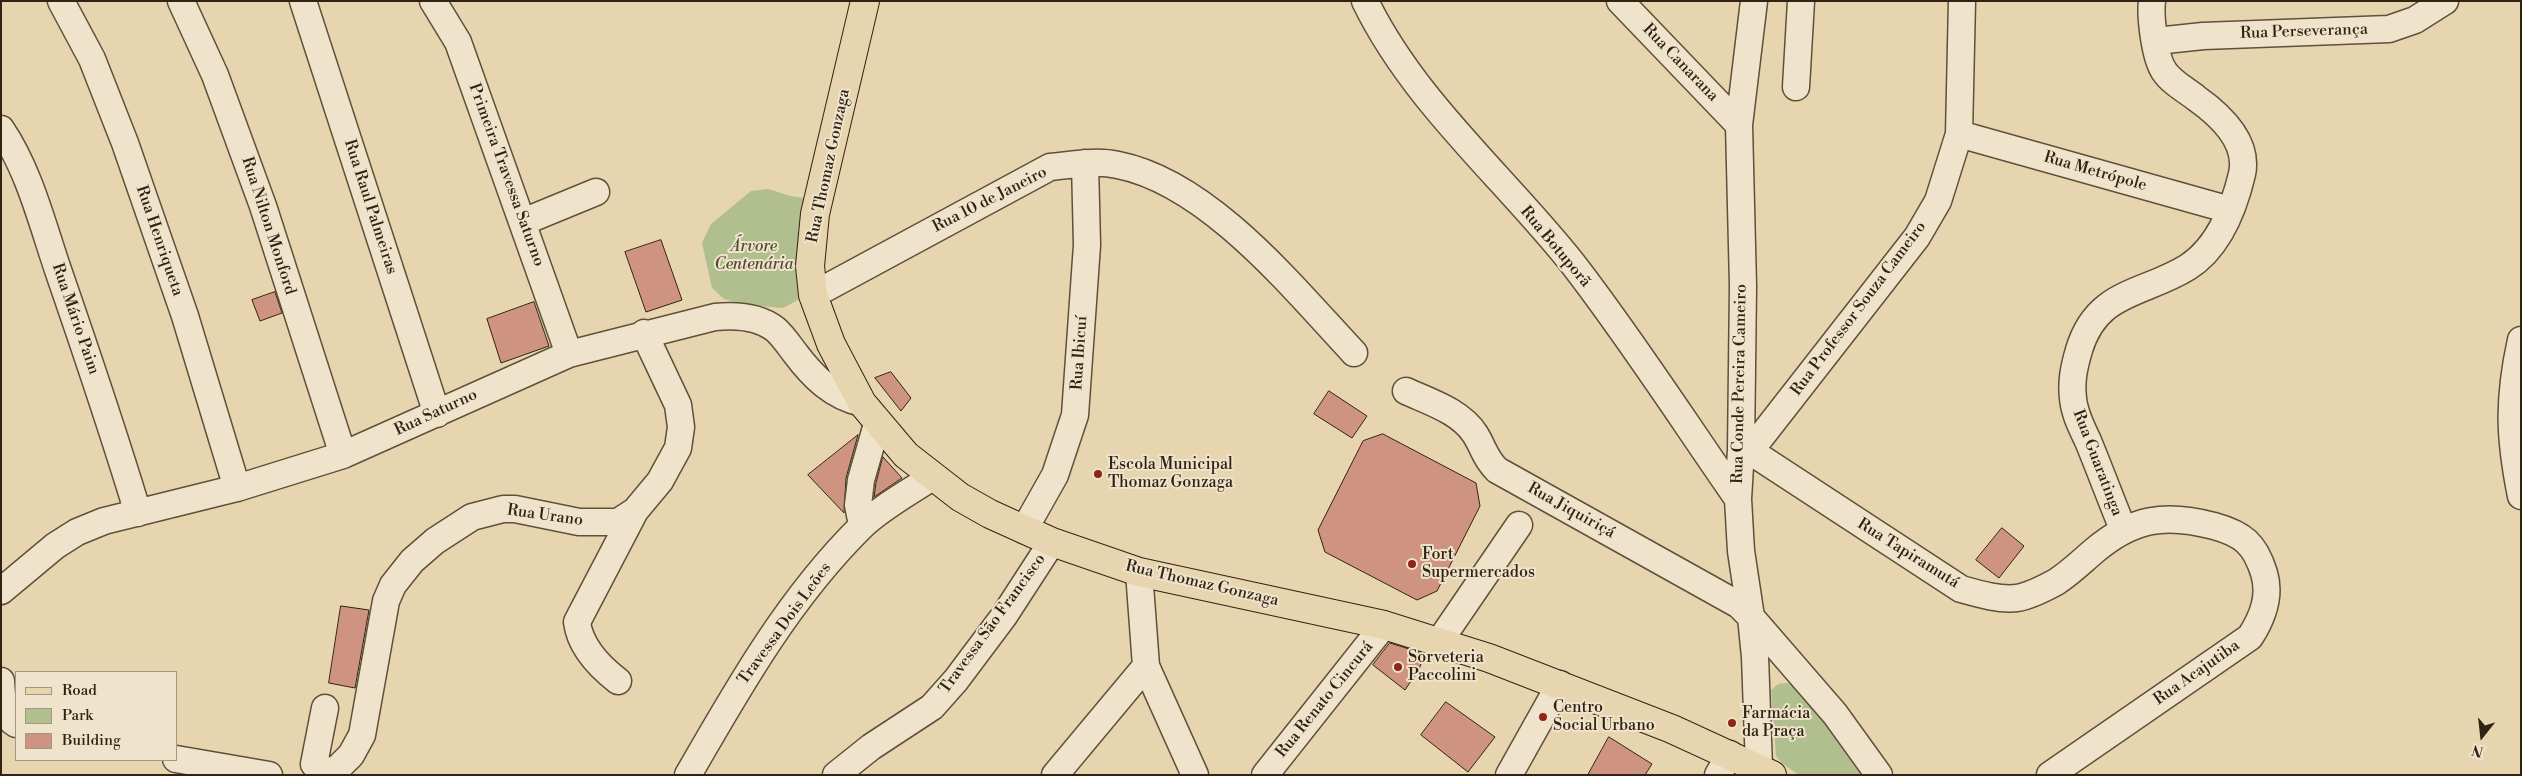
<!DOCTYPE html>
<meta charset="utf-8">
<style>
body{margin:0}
#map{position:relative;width:2522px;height:776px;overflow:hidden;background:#e6d5af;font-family:"Libre Bodoni",serif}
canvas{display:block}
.frame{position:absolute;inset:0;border:2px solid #312314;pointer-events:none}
.legend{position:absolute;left:15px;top:671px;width:162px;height:90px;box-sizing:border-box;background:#efe4cb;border:1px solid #a39782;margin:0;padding:6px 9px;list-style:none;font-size:15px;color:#312314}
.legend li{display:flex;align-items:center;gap:10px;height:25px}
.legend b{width:25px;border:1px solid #a39782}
.north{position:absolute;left:2457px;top:711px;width:50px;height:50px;-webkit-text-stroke:4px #efe4cb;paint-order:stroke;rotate:196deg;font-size:14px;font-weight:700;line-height:20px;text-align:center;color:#312314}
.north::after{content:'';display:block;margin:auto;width:18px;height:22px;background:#312314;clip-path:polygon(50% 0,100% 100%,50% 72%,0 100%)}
</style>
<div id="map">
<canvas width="2522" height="776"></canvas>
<div class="frame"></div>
<ul class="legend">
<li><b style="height:6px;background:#e6d5af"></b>Road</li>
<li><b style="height:14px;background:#b1be8d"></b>Park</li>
<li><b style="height:14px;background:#cf9381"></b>Building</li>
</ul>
<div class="north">N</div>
</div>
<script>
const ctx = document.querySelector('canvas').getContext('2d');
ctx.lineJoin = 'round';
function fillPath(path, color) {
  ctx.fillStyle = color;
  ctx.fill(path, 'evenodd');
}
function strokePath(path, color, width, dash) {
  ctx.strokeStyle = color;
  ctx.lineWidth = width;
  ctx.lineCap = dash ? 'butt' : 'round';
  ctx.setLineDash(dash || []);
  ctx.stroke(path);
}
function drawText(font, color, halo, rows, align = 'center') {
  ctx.font = font + ' "Libre Bodoni",serif';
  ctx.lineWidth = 4;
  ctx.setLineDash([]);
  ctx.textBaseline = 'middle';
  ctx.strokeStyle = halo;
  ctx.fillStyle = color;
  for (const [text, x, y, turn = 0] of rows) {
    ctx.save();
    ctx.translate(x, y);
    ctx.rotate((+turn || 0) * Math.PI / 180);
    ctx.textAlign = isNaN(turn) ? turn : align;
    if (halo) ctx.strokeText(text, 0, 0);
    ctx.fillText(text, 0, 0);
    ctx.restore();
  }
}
fillPath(new Path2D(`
 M768,189l22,7 15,2 2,97 -24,13 -37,-3 -22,-6 -12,-11 -10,-45 9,-19 40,-33z
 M1786,683l9,2 73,90h-69l-16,-11 -7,-8 -5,-66 7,-6z`), '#b1be8d');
const building = new Path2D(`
 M661,240l21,60 -36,12 -21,-60z
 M275,292l7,21 -22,8 -8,-21z
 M534,302l15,44 -48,17 -14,-44z
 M891,372l20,26 -10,13 -26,-33z
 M1329,391l38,25 -15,22 -38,-24z
 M1383,434l93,49 4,23 -43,85 -20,9 -92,-48 -7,-22 45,-89z
 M858,435l-12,43 -2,35 -36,-38z
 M883,457l19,21 -28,19 2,-14z
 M2002,528l22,18 -25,32 -23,-18z
 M341,606l28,4 -14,78 -26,-5z
 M1390,643l35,11 -6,15 -14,21 -32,-25z
 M1446,702l49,35 -27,35 -47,-37z
 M1609,737l43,27 -7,11h-57z`);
fillPath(building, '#cf9381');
strokePath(building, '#312314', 1);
const minor = new Path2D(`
 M61,1l31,58 33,84 60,173 52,172
 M181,1l34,74 48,131 80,249
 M303,1l134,413
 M433,1l25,41 111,312
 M1365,1c49,101 139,176 208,263 58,75 110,156 165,235
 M1620,1l119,124
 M1754,1l-15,124 4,161 -2,164 -3,49 3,52 10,66 4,40 4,110
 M2156,41l47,-5 186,-7 26,-9 30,-19
 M1796,87l5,-86
 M1,129c28,41 41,94 57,141 28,81 55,161 80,243
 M1959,134l271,76
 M523,222l73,-30
 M813,295l237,-128c22,-2 46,-7 68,-2 91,18 175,123 236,188
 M2521,340c-13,59 -12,97 0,156
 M1406,391c24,11 54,20 69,43 9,14 9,23 22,36l242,135 12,12 84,97 44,61
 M1741,450l9,1 167,-214 21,-36 21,-67 3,-133
 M1750,451l211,138c18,5 38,11 56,9 13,-2 28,-10 39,-16 14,-9 25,-20 38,-31 39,-33 71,-38 120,-25 29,8 41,18 50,47 7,23 -1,44 -14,64l-200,138
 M862,525l-4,-20 3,-25 16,-56
 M2123,529c-12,-29 -23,-59 -35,-88 -6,-13 -14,-28 -15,-43 -2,-17 1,-31 6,-48 18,-60 64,-55 109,-83 30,-19 46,-59 54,-93 7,-32 -22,-59 -46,-76 -10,-8 -25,-16 -32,-27 -9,-13 -14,-54 -12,-70
 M1024,530l31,-55 20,-60 12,-170 -2,-82
 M1139,572l7,94 49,109
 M1,591l54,-45 22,-14 27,-11 133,-33 106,-33 226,-101 146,-37c20,-2 43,-1 60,12 8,7 14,16 20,24 18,24 37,43 67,50
 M1439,642l80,-117
 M1,681c1,15 1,35 15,43
 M618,681c-18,-14 -38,-35 -41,-59l58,-111 25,-30 18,-33 3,-21 -3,-22 -34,-72
 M325,708l-11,56 4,4 17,4
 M176,759l93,16
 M331,775l20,-20 11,-20 24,-134 7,-16 19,-24 23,-20 37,-24 31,-8h12l64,13h39l17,-11
 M688,775c50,-87 101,-177 173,-248 19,-19 49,-35 71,-50
 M836,775l35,-28 61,-40 24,-27 48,-64 48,-74
 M1055,775l91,-109
 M1265,775l119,-150
 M1509,775l51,-91
 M1718,775l12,-21`);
const major = new Path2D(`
 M865,1l-50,213 -5,52 3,29 18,49 31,59 44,52 54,42 30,17 62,28 87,30 245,53 105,33 183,71 100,46`);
strokePath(minor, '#5e503b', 29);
strokePath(major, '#312314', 30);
strokePath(minor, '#efe4cb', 26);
strokePath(major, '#e6d5af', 28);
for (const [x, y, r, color] of [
 [1098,474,5,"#8f2418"],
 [1412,564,5,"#8f2418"],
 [1398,667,5,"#8f2418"],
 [1543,717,5,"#8f2418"],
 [1732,723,5,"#8f2418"]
]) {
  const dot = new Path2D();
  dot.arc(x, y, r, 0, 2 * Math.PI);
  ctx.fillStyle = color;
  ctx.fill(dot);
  strokePath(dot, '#efe4cb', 2);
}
drawText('16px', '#312314', '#efe4cb', [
 ["Rua Perseverança",2304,32,-2],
 ["Rua Canarana",1680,63,46],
 ["Rua Thomaz Gonzaga",829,166,-78],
 ["Rua Metrópole",2095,172,16],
 ["Primeira Travessa Saturno",506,175,70],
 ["Rua 10 de Janeiro",990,200,-27],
 ["Rua Raul Palmeiras",370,207,72],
 ["Rua Nilton Monford",268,226,72],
 ["Rua Henriqueta",159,241,71],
 ["Rua Botuporã",1555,247,50],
 ["Rua Professor Souza Cameiro",1859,309,-53],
 ["Rua Mário Paim",75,319,71],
 ["Rua Ibicuí",1080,353,-86],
 ["Rua Conde Pereira Cameiro",1740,384,-89],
 ["Rua Saturno",436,413,-25],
 ["Rua Guaratinga",2097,463,69],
 ["Rua Jiquiriçá",1571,511,29],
 ["Rua Urano",545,516,8],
 ["Rua Tapiramutá",1908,554,32],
 ["Rua Thomaz Gonzaga",1202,584,13],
 ["Travessa Dois Leões",785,624,-54],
 ["Travessa São Francisco",993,624,-54],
 ["Rua Acajutiba",2197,673,-35],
 ["Rua Renato Cincurá",1325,700,-51]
]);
drawText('italic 16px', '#514a32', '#efe4cb', [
 ["Árvore",754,247],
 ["Centenária",754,265]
]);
drawText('16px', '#312314', '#efe4cb', [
 ["Escola Municipal",1108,465],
 ["Thomaz Gonzaga",1108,483],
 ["Fort",1422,555],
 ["Supermercados",1422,573],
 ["Sorveteria",1408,658],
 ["Paccolini",1408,676],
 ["Centro",1553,708],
 ["Social Urbano",1553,726],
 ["Farmácia",1742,714],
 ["da Praça",1742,732]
], 'left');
</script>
